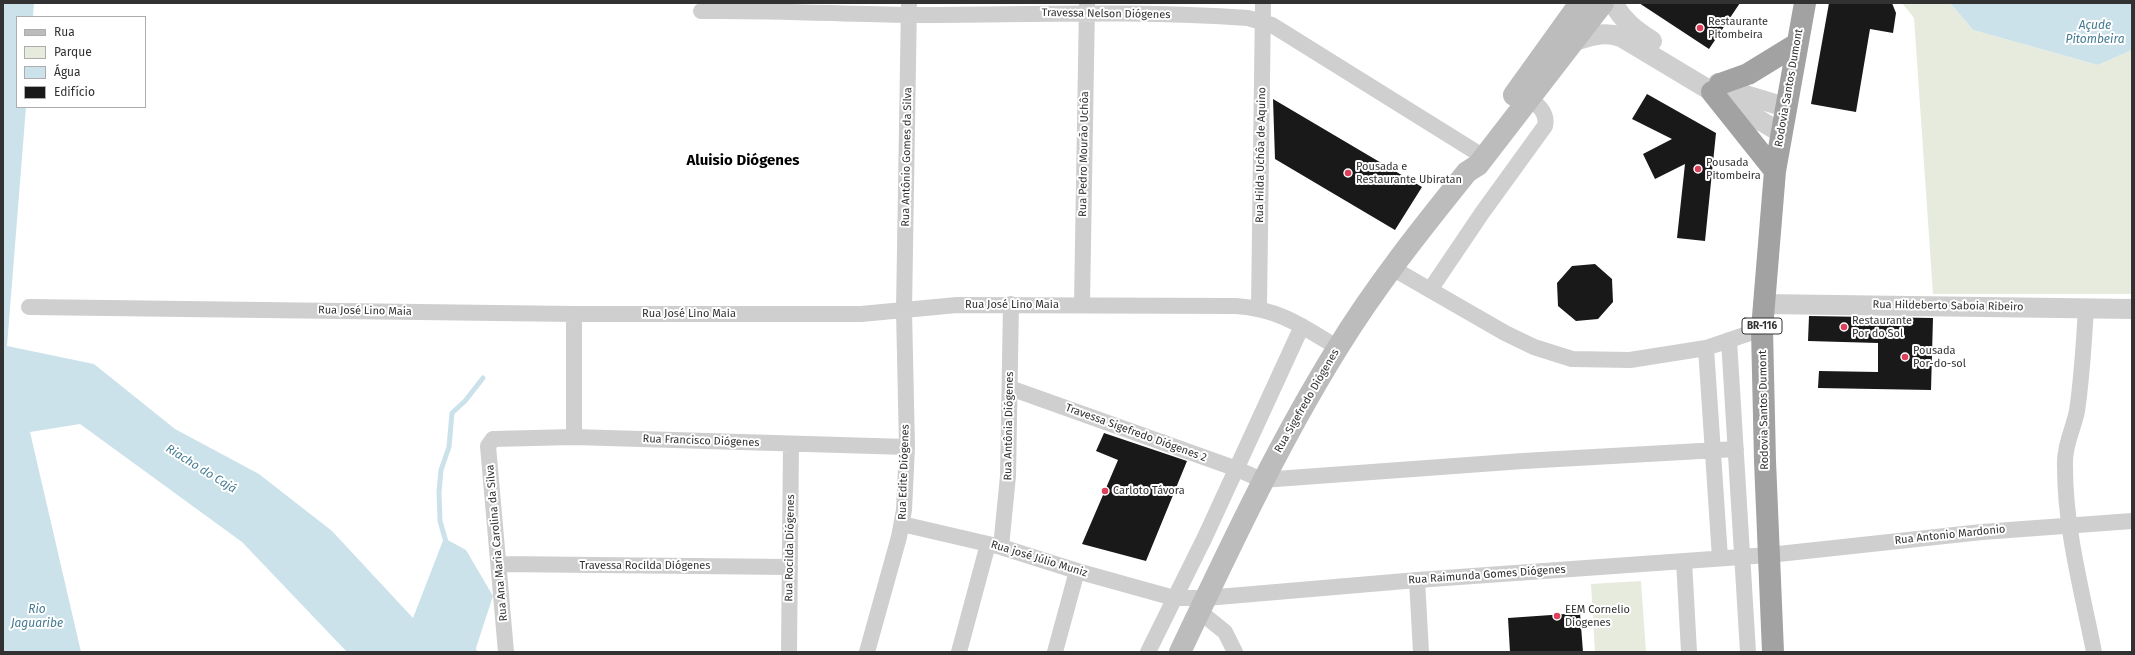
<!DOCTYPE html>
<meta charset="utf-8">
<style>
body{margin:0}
#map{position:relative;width:2135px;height:655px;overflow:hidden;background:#fff;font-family:"Fira Sans",sans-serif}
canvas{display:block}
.frame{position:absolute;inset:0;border:4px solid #323232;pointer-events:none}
.legend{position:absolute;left:16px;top:16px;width:130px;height:92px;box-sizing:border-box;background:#fff;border:1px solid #adadad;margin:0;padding:5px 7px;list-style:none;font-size:12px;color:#323232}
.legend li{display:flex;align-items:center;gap:8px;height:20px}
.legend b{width:20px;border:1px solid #adadad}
</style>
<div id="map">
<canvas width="2135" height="655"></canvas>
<div class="frame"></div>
<ul class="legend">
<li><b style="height:5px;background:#bcbcbc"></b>Rua</li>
<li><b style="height:11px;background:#e6ebde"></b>Parque</li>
<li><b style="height:11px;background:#cce2ea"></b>Água</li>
<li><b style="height:11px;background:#191919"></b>Edifício</li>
</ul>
</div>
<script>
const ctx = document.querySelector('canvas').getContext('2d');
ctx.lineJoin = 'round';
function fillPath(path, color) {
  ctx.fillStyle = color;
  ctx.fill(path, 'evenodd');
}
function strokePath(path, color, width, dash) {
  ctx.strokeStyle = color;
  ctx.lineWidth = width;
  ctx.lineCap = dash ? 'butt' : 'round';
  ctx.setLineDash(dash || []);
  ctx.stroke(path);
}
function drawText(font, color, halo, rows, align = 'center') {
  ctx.font = font + ' "Fira Sans",sans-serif';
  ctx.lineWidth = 4;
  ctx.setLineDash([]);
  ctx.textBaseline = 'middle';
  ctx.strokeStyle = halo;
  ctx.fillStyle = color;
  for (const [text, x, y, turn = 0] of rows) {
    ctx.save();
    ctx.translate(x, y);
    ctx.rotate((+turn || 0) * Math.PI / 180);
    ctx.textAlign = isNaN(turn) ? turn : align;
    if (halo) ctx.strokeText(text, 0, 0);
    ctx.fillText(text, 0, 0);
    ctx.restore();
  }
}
fillPath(new Path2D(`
 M1902,3h48l23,27 125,35 34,-15v244h-199l-19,-276z
 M1641,581l5,71h-51l-4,-68z`), '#e6ebde');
fillPath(new Path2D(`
 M3,3h31l-1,14h-16v90h9l-19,239 87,18 81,65 84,45 73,57 81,87 31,-80 22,12 27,46 -17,52 1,4h-130l-105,-110 -162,-118 -50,8 51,220h-78z
 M1950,3h182v47l-34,15 -125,-35z`), '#cce2ea');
strokePath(new Path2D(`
 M446,542l-6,-21 -1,-29 2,-22 8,-23 3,-34 13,-12 18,-23`), '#cce2ea', 5);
fillPath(new Path2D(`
 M1639,3h101l-31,46z
 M1829,3h63l4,10 -3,20 -23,-4 -14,83 -45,-8z
 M1647,94l69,39 -11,108 -28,-3 8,-74 -30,15 -12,-25 29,-15 -40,-20z
 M1273,99l149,88 -27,43 -120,-71z
 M1595,264l17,15 1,23 -15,17 -22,2 -18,-15 -1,-23 15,-17z
 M1809,316l124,2 -2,72 -113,-2 1,-17 59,1v-29l-70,-2z
 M1104,433l83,28 -41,100 -64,-17 36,-84 -22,-9z
 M1580,613l3,39h-73l-2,-34z`), '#191919');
strokePath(new Path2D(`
 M701,11c70,-1 139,3 209,4 112,0 225,-5 338,3l24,7 212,132
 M1392,268l113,65 29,14 38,12 58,1 76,-12 56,-19
 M1430,290l52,-77 63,-87c3,-13 -6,-20 -16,-28
 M1082,304l5,-301
 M29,307l545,7h287l96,-9 279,1c43,3 66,20 102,42
 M1259,307l4,-304
 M2086,308c-2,35 -4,69 -9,103 -4,19 -13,35 -12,56 0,62 17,124 29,185
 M574,314v123
 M1729,340l19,312
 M1706,348l14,210
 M1010,388l227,81 25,11 261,-19 213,-12
 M902,524l99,23 76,24 97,27h32l211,-18 352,-25 213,-23 150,-11
 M1001,547l7,-71 3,-172
 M1684,561l5,91
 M499,564l291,3
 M1417,580l4,72
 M1199,611l26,21 10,20
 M506,652l-18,-206 5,-7 81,-2 333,10
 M789,652l2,-208
 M867,652l32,-115 5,-27 3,-63 -3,-137 5,-307
 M959,652l29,-108
 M1055,652l22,-81
 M1148,652l57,-115 97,-211`), '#cfcfcf', 16);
strokePath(new Path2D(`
 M1613,3c10,18 22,27 39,38
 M1572,42c17,-6 32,-11 49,-5l160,96
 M1718,83l21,10 46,14
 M1763,304l369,5`), '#cfcfcf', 20);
strokePath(new Path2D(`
 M1514,95l66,-92
 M1180,652c49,-103 97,-206 157,-303 38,-62 84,-120 130,-177l11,-7 125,-162`), '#bcbcbc', 22);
strokePath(new Path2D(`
 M1720,84l28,-10 49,-30
 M1712,92l63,79
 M1773,652l-8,-191 -3,-132 13,-158 30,-168`), '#a2a2a2', 22);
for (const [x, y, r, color] of [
 [1700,28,4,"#dd405b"],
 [1698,169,4,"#dd405b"],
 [1348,173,4,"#dd405b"],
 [1844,327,4,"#dd405b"],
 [1905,357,4,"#dd405b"],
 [1105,491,4,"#dd405b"],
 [1557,616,4,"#dd405b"]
]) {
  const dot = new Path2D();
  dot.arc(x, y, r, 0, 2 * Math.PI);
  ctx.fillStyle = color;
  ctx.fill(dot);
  strokePath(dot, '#fff', 1.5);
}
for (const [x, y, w] of [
 [1762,326,40]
]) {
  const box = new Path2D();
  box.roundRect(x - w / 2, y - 8, w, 16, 3);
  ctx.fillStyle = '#fff';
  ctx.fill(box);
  strokePath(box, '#323232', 1);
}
drawText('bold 10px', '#323232', null, [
 ["BR-116",1762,326]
]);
drawText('11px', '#323232', '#fff', [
 ["Travessa Nelson Diógenes",1106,14,1],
 ["Rodovia Santos Dumont",1789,88,-80],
 ["Rua Pedro Mourão Uchôa",1084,154,-89],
 ["Rua Hilda Uchôa de Aquino",1261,155,-89],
 ["Rua Antônio Gomes da Silva",907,157,-89],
 ["Rua José Lino Maia",1012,305],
 ["Rua Hildeberto Saboia Ribeiro",1948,306,1],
 ["Rua José Lino Maia",365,311,1],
 ["Rua José Lino Maia",689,314],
 ["Rua Sigefredo Diógenes",1307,401,-60],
 ["Rodovia Santos Dumont",1764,410,-91],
 ["Rua Antônia Diógenes",1009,426,-89],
 ["Travessa Sigefredo Diógenes 2",1136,433,20],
 ["Rua Francisco Diógenes",701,441,2],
 ["Rua Edite Diógenes",904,472,-88],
 ["Rua Antonio Mardonio",1950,535,-6],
 ["Rua Ana Maria Carolina da Silva",497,543,-95],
 ["Rua Rocilda Diógenes",790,548,-89],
 ["Rua josé Júlio Muniz",1039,559,17],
 ["Travessa Rocilda Diógenes",645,566],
 ["Rua Raimunda Gomes Diógenes",1487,575,-4]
]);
drawText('11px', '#323232', '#fff', [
 ["Restaurante",1708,22],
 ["Pitombeira",1708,35],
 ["Pousada",1706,163],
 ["Pitombeira",1706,176],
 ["Pousada e",1356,167],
 ["Restaurante Ubiratan",1356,180],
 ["Restaurante",1852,321],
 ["Por do Sol",1852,334],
 ["Pousada",1913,351],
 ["Por-do-sol",1913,364],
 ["Carloto Távora",1113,491],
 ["EEM Cornelio",1565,610],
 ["Diogenes",1565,623]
], 'left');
drawText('italic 12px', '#437b92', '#fff', [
 ["Açude",2095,26],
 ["Pitombeira",2095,40],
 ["Riacho do Cajá",201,469,32],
 ["Rio",37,610],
 ["Jaguaribe",37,624]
]);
drawText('bold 15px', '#000', '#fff', [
 ["Aluisio Diógenes",743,161]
]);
</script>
